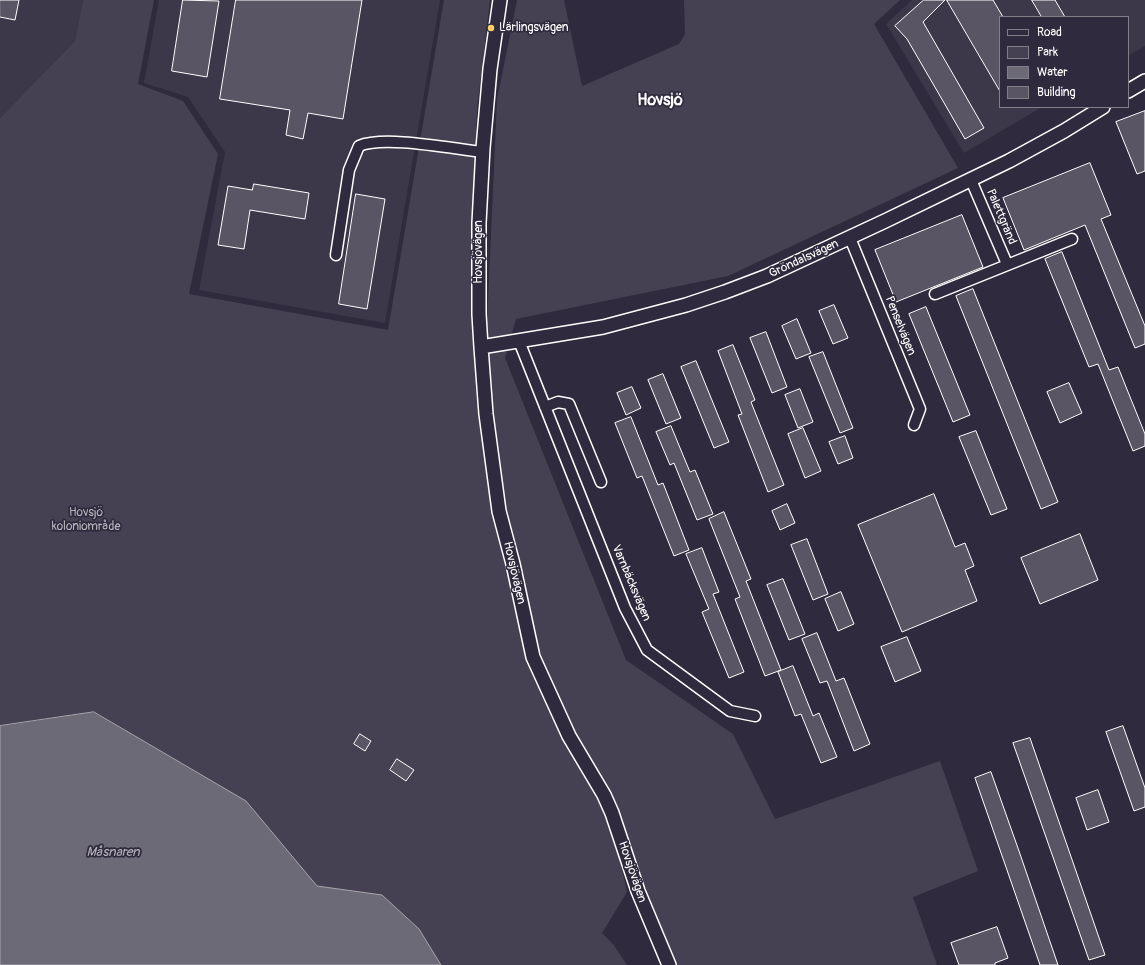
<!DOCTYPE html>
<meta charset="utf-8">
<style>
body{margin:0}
#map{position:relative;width:1145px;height:965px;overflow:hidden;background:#2f2a3d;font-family:Pangolin,sans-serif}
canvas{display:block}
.legend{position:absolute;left:999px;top:16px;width:130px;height:92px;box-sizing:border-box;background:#2f2a3d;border:1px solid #827f8b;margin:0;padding:5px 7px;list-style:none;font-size:12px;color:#fff}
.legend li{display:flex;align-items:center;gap:8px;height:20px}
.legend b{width:20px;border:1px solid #827f8b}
</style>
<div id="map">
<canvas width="1145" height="965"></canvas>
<ul class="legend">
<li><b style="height:5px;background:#2f2a3d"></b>Road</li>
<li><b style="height:11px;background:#464152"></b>Park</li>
<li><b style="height:11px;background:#6d6a77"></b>Water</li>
<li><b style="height:11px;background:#595564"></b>Building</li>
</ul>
</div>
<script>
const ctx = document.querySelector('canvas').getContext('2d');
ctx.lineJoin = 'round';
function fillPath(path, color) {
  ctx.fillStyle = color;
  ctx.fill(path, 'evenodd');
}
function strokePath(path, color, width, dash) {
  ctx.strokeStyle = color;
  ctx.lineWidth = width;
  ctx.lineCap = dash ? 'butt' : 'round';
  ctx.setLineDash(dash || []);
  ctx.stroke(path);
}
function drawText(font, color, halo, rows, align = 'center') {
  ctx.font = font + ' Pangolin,sans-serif';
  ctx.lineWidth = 3.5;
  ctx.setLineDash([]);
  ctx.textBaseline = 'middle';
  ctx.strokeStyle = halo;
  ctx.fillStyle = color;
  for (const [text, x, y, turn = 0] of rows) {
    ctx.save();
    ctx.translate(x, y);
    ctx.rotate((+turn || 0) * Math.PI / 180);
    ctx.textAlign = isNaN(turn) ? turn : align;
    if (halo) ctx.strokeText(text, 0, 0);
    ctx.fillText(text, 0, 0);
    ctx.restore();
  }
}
fillPath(new Path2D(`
 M0,0h83l-8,41 -75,77z
 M159,0h281l-55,323 -186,-33 26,-138 -37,-55 -44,-14z
 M912,0h233v46l-17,10v-39h-128v90h42l-78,46 -78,-129z`), '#3c3749');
fillPath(new Path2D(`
 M83,0h71l-16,84 45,17 35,53 -29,140 199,36 56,-330h46l-13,109 -5,112 2,104 26,214 27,109 83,166 17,78 -25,41 11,11 14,21h-186l-22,-36 -37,-34 -65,-8 -71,-86 -151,-89 -95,14v-608l75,-77z
 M517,0h47l18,86 97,-42 6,-10 -1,-34h216l-26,24 84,144 -230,108 -212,43 -11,39 121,302 107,74 42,85 165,-58 38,110 -65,26 24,68h-265l-99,-230 -39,-85 -29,-141 -13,-97 -5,-88 10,-224z`), '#464152');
const water = new Path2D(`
 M94,712l152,89 71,85 65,9 37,34 22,36h-441v-239z`);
fillPath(water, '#6d6a77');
strokePath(water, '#a7a6ad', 1);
const building = new Path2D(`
 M0,0h19l-4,20 -15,-3z
 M183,0l36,1 -12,76 -35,-6z
 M236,0h126l-19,119 -35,-6 -5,26 -17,-4 4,-25 -70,-11z
 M924,0h21l-22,22 61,106 -19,11 -58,-100 -12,-13z
 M947,0h46l10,17h-3v74z
 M1032,0h23l10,17h-23z
 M1145,111v60l-8,3 -21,-52z
 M1090,163l21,52 -10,4 44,107v18l-10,4 -50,-123 -61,25 -21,-52z
 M254,184l55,9 -4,26 -55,-9 -6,39 -26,-4 10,-59 24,4z
 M356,194l29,5 -18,110 -28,-5z
 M962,215l21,52 -87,35 -21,-52z
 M1062,252l47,118 9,-3 27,67v12l-12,5 -35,-87 -9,3 -44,-108z
 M973,289l85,213 -17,7 -85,-213z
 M834,305l14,33 -15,6 -14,-33z
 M926,307l44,108 -17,7 -44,-108z
 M797,319l14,34 -15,6 -14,-33z
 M766,332l21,55 -15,6 -22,-55z
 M733,345l22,55 -4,2 33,83 -16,7 -30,-77 4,-1 -24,-63z
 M823,352l30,76 -13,5 -31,-76z
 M696,361l33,81 -15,6 -33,-81z
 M663,374l18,44 -15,6 -18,-44z
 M1069,383l13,30 -22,10 -13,-31z
 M632,387l9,21 -15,7 -9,-22z
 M800,389l13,33 -15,6 -13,-33z
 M631,417l27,68 5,-2 26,67 -15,6 -32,-80 -5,2 -22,-55z
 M671,426l19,46 5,-2 18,44 -16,6 -23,-57 -4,2 -14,-33z
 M803,428l18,43 -16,7 -17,-44z
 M976,431l31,78 -16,6 -32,-78z
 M845,436l8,22 -15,6 -9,-22z
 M934,494l21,53 10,-4 9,23 -9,4 12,31 -75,31 -44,-107z
 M787,504l8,19 -15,7 -8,-19z
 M724,512l27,67 -5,2 35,89 -16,6 -30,-77 5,-2 -31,-78z
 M1080,534l18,46 -58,24 -19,-46z
 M807,539l21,55 -15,6 -22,-55z
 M702,548l17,44 -6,2 31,78 -15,6 -27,-66 7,-3 -23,-55z
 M783,579l22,55 -16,6 -22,-55z
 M841,592l13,32 -16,7 -13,-32z
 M817,633l19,48 8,-3 26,66 -16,7 -27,-70 -7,2 -18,-44z
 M907,637l14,34 -26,11 -14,-35z
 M793,666l20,50 6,-3 18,44 -16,6 -20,-49 -6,2 -17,-44z
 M1123,726l22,62v19l-11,4 -28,-79z
 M360,734l11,7 -6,10 -11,-7z
 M1030,738l75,217 -16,5 -76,-217z
 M397,759l17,11 -8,11 -16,-11z
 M991,772l28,79 39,114h-18l-65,-187z
 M1098,790l11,32 -22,8 -11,-32z
 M997,927l11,31 -13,5v2h-36l-8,-22z`);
fillPath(building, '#595564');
strokePath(building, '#fff', 1);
const minor = new Path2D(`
 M971,180l36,84
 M850,238l70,171 -6,16
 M336,255l13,-85 10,-24c26,-11 94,3 124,6
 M935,294l137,-55
 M519,341l106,267 22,42 83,61 25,5
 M545,407l13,-5 11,2 32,78`);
const tertiary = new Path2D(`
 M500,0l-10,69 -7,79 -4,75v91l2,33 5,67 13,97 14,53 20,93 36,79 35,59 8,18 26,78 31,74
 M1128,91l17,-10
 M481,347l122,-20 83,-22 39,-13 42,-16 118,-55 124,-60 55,-30 39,-24`);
strokePath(minor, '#fff', 13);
strokePath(tertiary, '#fff', 16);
strokePath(minor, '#2f2a3d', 10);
strokePath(tertiary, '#2f2a3d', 13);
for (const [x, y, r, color] of [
 [491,28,4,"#ffd166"]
]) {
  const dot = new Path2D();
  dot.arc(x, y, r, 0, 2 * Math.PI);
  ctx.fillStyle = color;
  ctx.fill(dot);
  strokePath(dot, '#2f2a3d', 1.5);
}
drawText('12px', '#fff', '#2f2a3d', [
 ["Lärlingsvägen",499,28]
], 'left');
drawText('12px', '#fff', '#2f2a3d', [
 ["Palettgränd",1001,217,67],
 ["Hovsjövägen",479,252,-90],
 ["Gröndalsvägen",804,259,-25],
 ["Penselvägen",900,326,68],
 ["Hovsjövägen",514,573,77],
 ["Varnbäcksvägen",631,583,67],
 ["Hovsjövägen",632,872,71]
]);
drawText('12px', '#b5b3ba', '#2f2a3d', [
 ["Hovsjö",86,513],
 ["koloniområde",86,527]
]);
drawText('italic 13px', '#b6b4bb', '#2f2a3d', [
 ["Måsnaren",113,853]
]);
drawText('bold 16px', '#fff', '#2f2a3d', [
 ["Hovsjö",660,101]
]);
</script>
